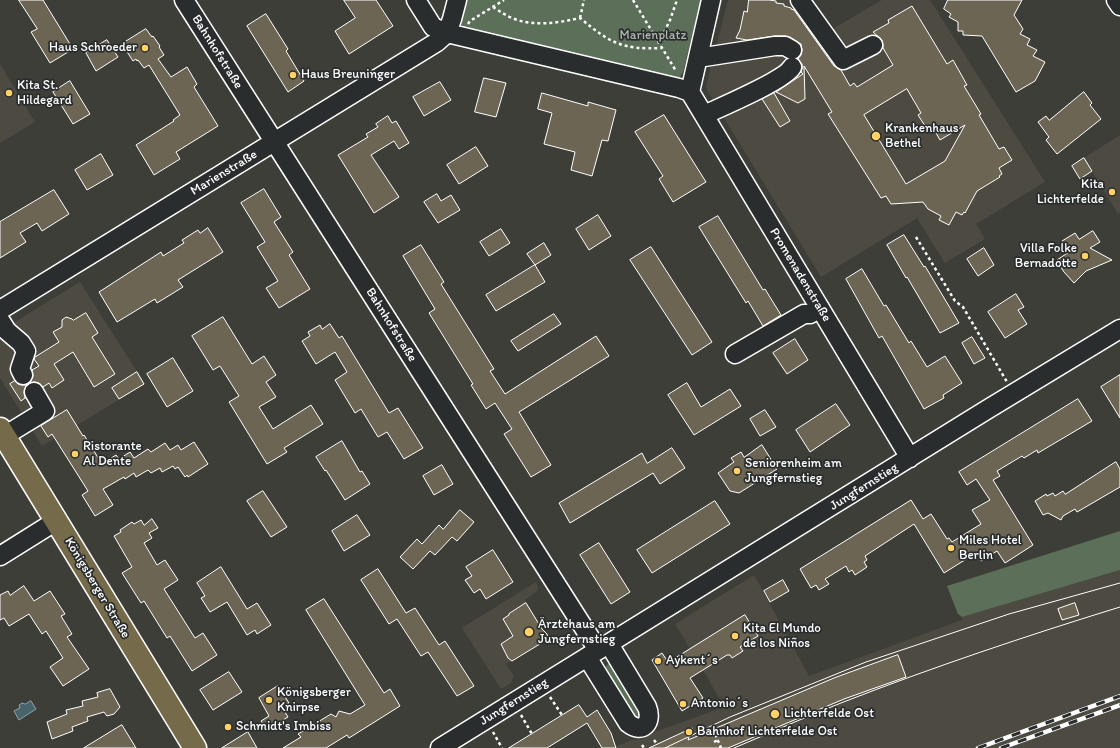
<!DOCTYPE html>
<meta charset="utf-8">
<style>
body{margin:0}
canvas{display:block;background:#3e3e39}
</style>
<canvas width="1120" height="748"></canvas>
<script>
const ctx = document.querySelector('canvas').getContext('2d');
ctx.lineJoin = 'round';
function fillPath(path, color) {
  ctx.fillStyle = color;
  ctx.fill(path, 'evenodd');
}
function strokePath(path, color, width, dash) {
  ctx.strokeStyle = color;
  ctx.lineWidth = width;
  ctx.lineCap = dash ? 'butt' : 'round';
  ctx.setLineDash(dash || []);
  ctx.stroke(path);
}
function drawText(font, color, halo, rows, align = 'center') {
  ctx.font = font + ' Itim,sans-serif';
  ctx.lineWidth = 3.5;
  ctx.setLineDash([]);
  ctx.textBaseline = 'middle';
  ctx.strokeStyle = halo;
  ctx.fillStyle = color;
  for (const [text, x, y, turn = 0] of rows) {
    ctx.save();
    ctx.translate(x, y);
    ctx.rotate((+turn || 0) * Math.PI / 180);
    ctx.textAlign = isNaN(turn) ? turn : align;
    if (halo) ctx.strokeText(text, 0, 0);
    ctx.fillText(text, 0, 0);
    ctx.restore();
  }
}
fillPath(new Path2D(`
 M728,0h85l18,30 51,-30h48l115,182 -69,42 9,15 -40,24 -28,-45 -96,59 -114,-187 -1,-4z
 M0,64l35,58 -35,21z
 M1120,135v78l-2,1 -34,-56z
 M80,282l65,102 -103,62 -42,-68v-47z
 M1120,570v178h-509l21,-8 10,-1 13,-7 69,-25 -21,-37 -28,-46 79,-49 55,101 153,-56v-3z
 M536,582l2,6 -1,3 -12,9 17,28 5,6 1,5 -42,25 7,11v3l-3,6 -9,5 -39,-61z`), '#4c4a41');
fillPath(new Path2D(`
 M464,0h237l-18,72 -3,5 -5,2 -209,-50c-11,-6 -4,-19 -2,-29z
 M1120,531v39l-158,47 -4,-3 -11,-28z
 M608,664h4l29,44 -1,9 -6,2 -31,-49z`), '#5c6f59');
const water = new Path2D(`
 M31,701l5,8 -17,11 -5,-9 6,-3 -1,-3 3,-2 3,1z`);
fillPath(water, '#47646c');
strokePath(water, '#91a2a7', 1);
const building = new Path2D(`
 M19,0h24l30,49 -23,14 -19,-31 6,-3z
 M344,0h32l17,26 -44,28 -14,-23 20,-13z
 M749,0h20l7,1v2l8,1v2l7,2v1l3,1 40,56 7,4 9,16 4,-3 3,4 36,-22 -10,-17v-3l-1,-5 -9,-8 16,-9 -1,-3 24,-14 35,58 6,-4 14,25 -3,1 17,28 -2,1 20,34 5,-2 8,13 -13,8 3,6 -3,2 1,1 -23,14 -12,22 -1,-1 -2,3 -6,-3 -7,13 -10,-5 2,-4 -13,-7 -5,-7 -32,2 -5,-8 -5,2 -53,-84 4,-2 -28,-46 1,33 -7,4 -22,-11 27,-18 -2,-2 1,-3v-5l-4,-5 3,-4 1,-5 -1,-6 -11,-7 -5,-1h-11l-27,4 -11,-2 4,-8 4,-19 3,1zM907,89l14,24 -3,2 9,14 5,-3 8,14 25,-15 -20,36 -39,23 -42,-69z
 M948,0h74l-8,15 9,14 -3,5 10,5 -3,6 10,5 -4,6 12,6 -10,19 -19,11 -34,-56 -19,-1v-4h-5v-9l-9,-5 2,-3 -7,-5z
 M266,14l22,35 -2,2 18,30 -16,11 -41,-66z
 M146,29l6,8 1,-1 7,10 -1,1 5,8 -6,4 13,18 16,-10 10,17 -3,3 24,39 -42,26 4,7 -26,16 -18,-30 38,-24 -1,-1 7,-5 -31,-50 -5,3 -6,-8 -1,1 -1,-2 -3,2 -11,-17z
 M107,40l11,17 -22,14 -10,-18z
 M484,78l22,5 -10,34 -21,-5z
 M70,81l20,33 -17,10 -20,-32z
 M440,82l11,18 -27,16 -11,-19z
 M1084,92l8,11 -2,2 11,14 -44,35 -11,-14 3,-3 -11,-15 8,-6 3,4z
 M542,93l46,13v-4l28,8 -8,31 -6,-1 -10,36 -21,-6 4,-18 -31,-8 8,-31 -14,-4z
 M774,93l16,28 -10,6 -18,-28z
 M664,115l42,67 -33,20 -14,-23 4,-3 -28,-44z
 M388,116l4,7 4,-2 13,22 -10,6 -5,-8 -23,14 28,42 -25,16 -36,-58 30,-18 -2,-3 12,-7 -2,-3z
 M476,147l12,19 -29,18 -12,-19z
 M101,154l12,21 -26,15 -12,-20z
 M1084,158l8,13 -12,8 -8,-13z
 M264,189l17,28 -7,5 19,30 -4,3 21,34 -31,19 -13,-20 12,-7 -21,-34 8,-5 -24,-39z
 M54,190l15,24 -27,17 -5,-8 -17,10 6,9 -26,16v-36z
 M437,194l4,7 10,-6 9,15 -22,13 -14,-21z
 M598,215l13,21 -22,14 -13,-21z
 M718,216l45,74 2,-1 16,26 -18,11 -15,-25 -2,2 -47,-76z
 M208,228l15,24 -45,28 5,7 -26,16 -2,-4 -38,23 -18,-30 62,-40 2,4 21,-13 -2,-3 16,-10 2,3z
 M501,229l9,14 -21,13 -9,-14z
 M1093,231l7,11 -10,6 22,12 -26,11 -12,12 -10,-11 -7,-11v-1l12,-8 -7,-11 13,-8 4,6z
 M904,235l20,32 1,-1 34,57 -19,10 -33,-56 -1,1 -19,-33z
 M544,243l7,12 -16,10 -8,-11z
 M421,245l23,37 -3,2 53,85 -4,2 15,23 91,-58 13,20 -90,56 32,53 -20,12 -27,-43 8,-5 -17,-26 -9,6 -15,-24 2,-1 -44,-71 6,-4 -32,-53z
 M651,247l61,95 -20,13 -62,-95z
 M984,248l10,17 -16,11 -11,-17z
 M535,265l10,17 -49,29 -10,-16z
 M862,269l22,37 2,-1 23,38 2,-2 16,26 18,-11 17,27 -19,12 1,3 -20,11 -42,-73 -3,2 -33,-59z
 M1016,294l8,13 -6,3 9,14 -22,14 -17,-26z
 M86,313l12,20 -6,4 23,37 -21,13 -21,-35 -19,12 10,16 -12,8 -3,-5 -6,4 -4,-4 -5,-1 -4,1 3,-7 -1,-6 7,-4 -5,-7 1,-2 24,-15 -6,-10 9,-5v-7l4,-3 6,2 1,1z
 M554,314l7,10 -43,27 -7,-10z
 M223,317l29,47 12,-8 12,19 -10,7 10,15 -17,10 14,22 38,-24 12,19 -39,24 3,4 -20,12 -38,-62 10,-6 -19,-30 -7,4 -21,-34z
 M330,324l9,14 3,-2 47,77 9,-5 25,40 -19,11 -17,-27 -9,5 -17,-28 -6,4 -20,-33 12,-8 -12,-20 -19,12 -14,-23 8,-5 -2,-4 12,-7 2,4z
 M972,337l13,21 -11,6 -12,-21z
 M795,339l13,21 -21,14 -14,-21z
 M173,358l20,33 -26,16 -20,-33z
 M137,372l7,12 -25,15 -7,-11z
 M1120,375v43l-19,-31z
 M15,381l3,3 4,1h5l-3,7 1,6 -4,3 -11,-17z
 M687,383l14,24 29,-18 11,17 -47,29 -26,-40z
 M1078,399l14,22 -54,32 -1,-3 -13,8 -2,-2 -25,15 3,5 -7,4 40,65 -28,18 -8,-12 -16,10 -5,-8 -32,20 -30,-49 -49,32 2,4 -3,2 3,5 -12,8 -3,-5 -3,2 -3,-6 -21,13 4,5 -10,6 -3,-5 -5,3 -11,-19 111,-69 12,19 8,-5 16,25 2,-1 3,4 29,-18 -9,-14 18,-10 -14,-21 -9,6 -8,-13z
 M836,404l14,21 -40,27 -14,-22z
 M67,410l16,26 1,-1 18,29 14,-9 3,4 11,-7 4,6 14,-9 3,3 14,-9 5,7 8,-5 3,5 13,-8 14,22 -20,13 -1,-2 -2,2 -7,-10 -3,2 -2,-3 -11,6 -2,-4 -9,5 -3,-3 -12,7 -2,-4 -9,6 -1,-2 -21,12 10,16 -18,11 -13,-21 6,-4 -36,-57 -4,3 -7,-11z
 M765,410l11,17 -16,9 -10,-17z
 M342,441l18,31 2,-1 8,13 -25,16 -19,-30 -1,1 -9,-14z
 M762,445l15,24 -38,24 -9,-2 -12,-18 16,-11 -3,-4 10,-6 3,5z
 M672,448l13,20 -25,16 -7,-11 -83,50 -11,-20 83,-50 5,10z
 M1116,462l4,7v18l-43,25 -2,-3 -12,7 -2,4 -13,-7 -5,2 -8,-14 11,-7 1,2 6,-3 2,3 8,-5 2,3z
 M442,465l11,19 -19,11 -11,-19z
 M263,491l24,36 -16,10 -24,-36z
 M715,501l15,23 -78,49 -15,-23z
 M460,510l14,12 -17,19 -5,-4 -17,18 -5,-4 -17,18 -13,-12 17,-18 5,5 17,-19 4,4z
 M357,515l13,20 -26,16 -12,-20z
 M152,519l6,9 -9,5 3,5 -8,5 13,22 8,-5 13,20 -14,9 31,49 8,-5 14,22 -25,16 -22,-35 -3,2 -23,-37 -3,2 -19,-30 10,-6 -18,-31 7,-4 -1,-2 12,-8 2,2 7,-4 3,5z
 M599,543l31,49 -19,12 -31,-49z
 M493,550l20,32 -27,17 -6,-10 -6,4 -9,-13 7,-4 -6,-9z
 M221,567l26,42 10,-6 14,22 -14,9 -2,-4 -8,5 -20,-33 -17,10 -9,-14 4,-2 -8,-13z
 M378,569l28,44 9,-5 24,37 6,-4 29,45 -17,10 -29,-44 -7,4 -24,-37 -8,5 -28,-44z
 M783,580l6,11 -19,11 -6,-11z
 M24,586l10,15 16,-10 15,23 -4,2 11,18 -5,3 22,32 -26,17 -13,-19 13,-9 -17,-27 -4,3 -13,-20 -20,12 -5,-8 -4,2v-25l8,-4 2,4z
 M324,599l60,94 6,-4 10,17 -51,32 -2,-3 -21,13h-43l18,-11 -3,-3 33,-20 5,3 3,-6 11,3 15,-9 -59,-95z
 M526,603l16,26 5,5 1,5 -36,22 -4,-3 -7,-14 12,-8 -10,-17 6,-4v-1z
 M1075,603l4,12 -17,5 -4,-11z
 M745,615l13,21 -18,11 3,4 -11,7 -2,-3h-3l-37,23 13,20 -21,13 -30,-51 10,-7 6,9z
 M898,655l8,22 -62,22 -116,49h-79l43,-20 -4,12 146,-62z
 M229,672l13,20 -29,18 -13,-20z
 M278,686l11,17 -7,4 6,10 -21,13 -6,-9 8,-5 -10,-18z
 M110,689l10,18 -6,7 -7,2 -3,-4 -17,5 1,4 -16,6 1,4 -21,8 -5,-17 20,-8 -1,-4 17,-4 -1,-5 16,-4 -1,-4z
 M579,705l8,12 10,-7 14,23 5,15h-14l-15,-25 -40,25h-38z
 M122,725l14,23h-52z
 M248,732l9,16h-35z`);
fillPath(building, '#6c6554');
strokePath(building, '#fff', 1);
const minor = new Path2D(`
 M184,0l414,650
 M457,0l-5,19 -5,14 232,55 11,4
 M800,0l43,60 30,-15
 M1116,0l4,6
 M698,58l77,-12h10l7,4
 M690,92l220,366
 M690,92l21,-92
 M704,115c17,-8 81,-35 88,-48
 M0,310l437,-268 10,-9 -14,-6 -17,-27
 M0,320l7,11 14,12 5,8 -6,18 3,6
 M735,354l69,-40h6l10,-6
 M4,436l41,-25 -11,-19
 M0,556l56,-35
 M587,657l41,66c15,12 25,-1 19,-16l-38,-63
 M440,748l548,-339 132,-80`);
const major = new Path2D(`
 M0,429l195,319`);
strokePath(minor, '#fff', 21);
strokePath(major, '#fff', 25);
strokePath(new Path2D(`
 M633,0l43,71
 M493,7c6,4 12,8 19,11 22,9 45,5 68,0 30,25 42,32 82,30
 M580,18l4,-18
 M468,24l2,-3 34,-21
 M659,43l11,-23 7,-20
 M916,237l39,64 8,6 44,75
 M550,697l12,18
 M521,715l11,19
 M713,729l8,19
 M493,732l9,16
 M654,740l3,4
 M714,742l4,-2
 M642,745l2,3`), '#fff', 2.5, [3, 3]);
strokePath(minor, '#2a2d2e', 18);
strokePath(major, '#756b4b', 22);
strokePath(new Path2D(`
 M665,748l65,-31 136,-55 143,-48 111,-31
 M734,748c36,-15 71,-31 107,-45 92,-36 185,-67 279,-96`), '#fff', 1);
const rail = new Path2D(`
 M978,748l142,-52
 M1001,748l119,-43`);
strokePath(rail, '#fff', 4.5);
strokePath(rail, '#2a2d2e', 3, [9]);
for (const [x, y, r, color] of [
 [145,48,4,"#ffd166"],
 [293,75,4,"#ffd166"],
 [9,93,4,"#ffd166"],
 [876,136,5,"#ffd166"],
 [1112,192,4,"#ffd166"],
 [1085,256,4,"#ffd166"],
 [75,454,4,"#ffd166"],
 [737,471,4,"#ffd166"],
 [951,548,4,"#ffd166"],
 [529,632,5,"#ffd166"],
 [735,636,4,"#ffd166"],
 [658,661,4,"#ffd166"],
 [269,700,4,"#ffd166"],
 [683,704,4,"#ffd166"],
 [775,714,5,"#ffd166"],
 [228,727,4,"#ffd166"],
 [689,732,4,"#ffd166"]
]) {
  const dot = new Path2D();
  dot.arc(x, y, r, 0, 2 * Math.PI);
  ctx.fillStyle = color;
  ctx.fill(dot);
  strokePath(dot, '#2a2d2e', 1.5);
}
drawText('13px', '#aeb7ac', '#2a2d2e', [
 ["Marienplatz",653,36]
]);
drawText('13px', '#fff', '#2a2d2e', [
 ["Haus Schroeder",137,48,"right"],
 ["Haus Breuninger",301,75],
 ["Kita St.",17,86],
 ["Hildegard",17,101],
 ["Krankenhaus",885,129],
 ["Bethel",885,144],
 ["Kita",1104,185,"right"],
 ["Lichterfelde",1104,200,"right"],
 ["Villa Folke",1077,249,"right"],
 ["Bernadotte",1077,264,"right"],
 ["Ristorante",83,447],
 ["Al Dente",83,462],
 ["Seniorenheim am",745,464],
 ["Jungfernstieg",745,479],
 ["Miles Hotel",959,541],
 ["Berlin",959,556],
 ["Ärztehaus am",538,625],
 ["Jungfernstieg",538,640],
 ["Kita El Mundo",743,629],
 ["de los Niños",743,644],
 ["Aykent´s",666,661],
 ["Königsberger",277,693],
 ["Knirpse",277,708],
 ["Antonio´s",691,704],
 ["Lichterfelde Ost",784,714],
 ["Schmidt's Imbiss",236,727],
 ["Bahnhof Lichterfelde Ost",697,732]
], 'left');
drawText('13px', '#fff', '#2a2d2e', [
 ["Bahnhofstraße",217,52,58],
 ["Marienstraße",224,173,-31],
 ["Promenadenstraße",800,275,59],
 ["Bahnhofstraße",391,325,58],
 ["Jungfernstieg",864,487,-32],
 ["Königsberger Straße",97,588,59],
 ["Jungfernstieg",514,702,-32]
]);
</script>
